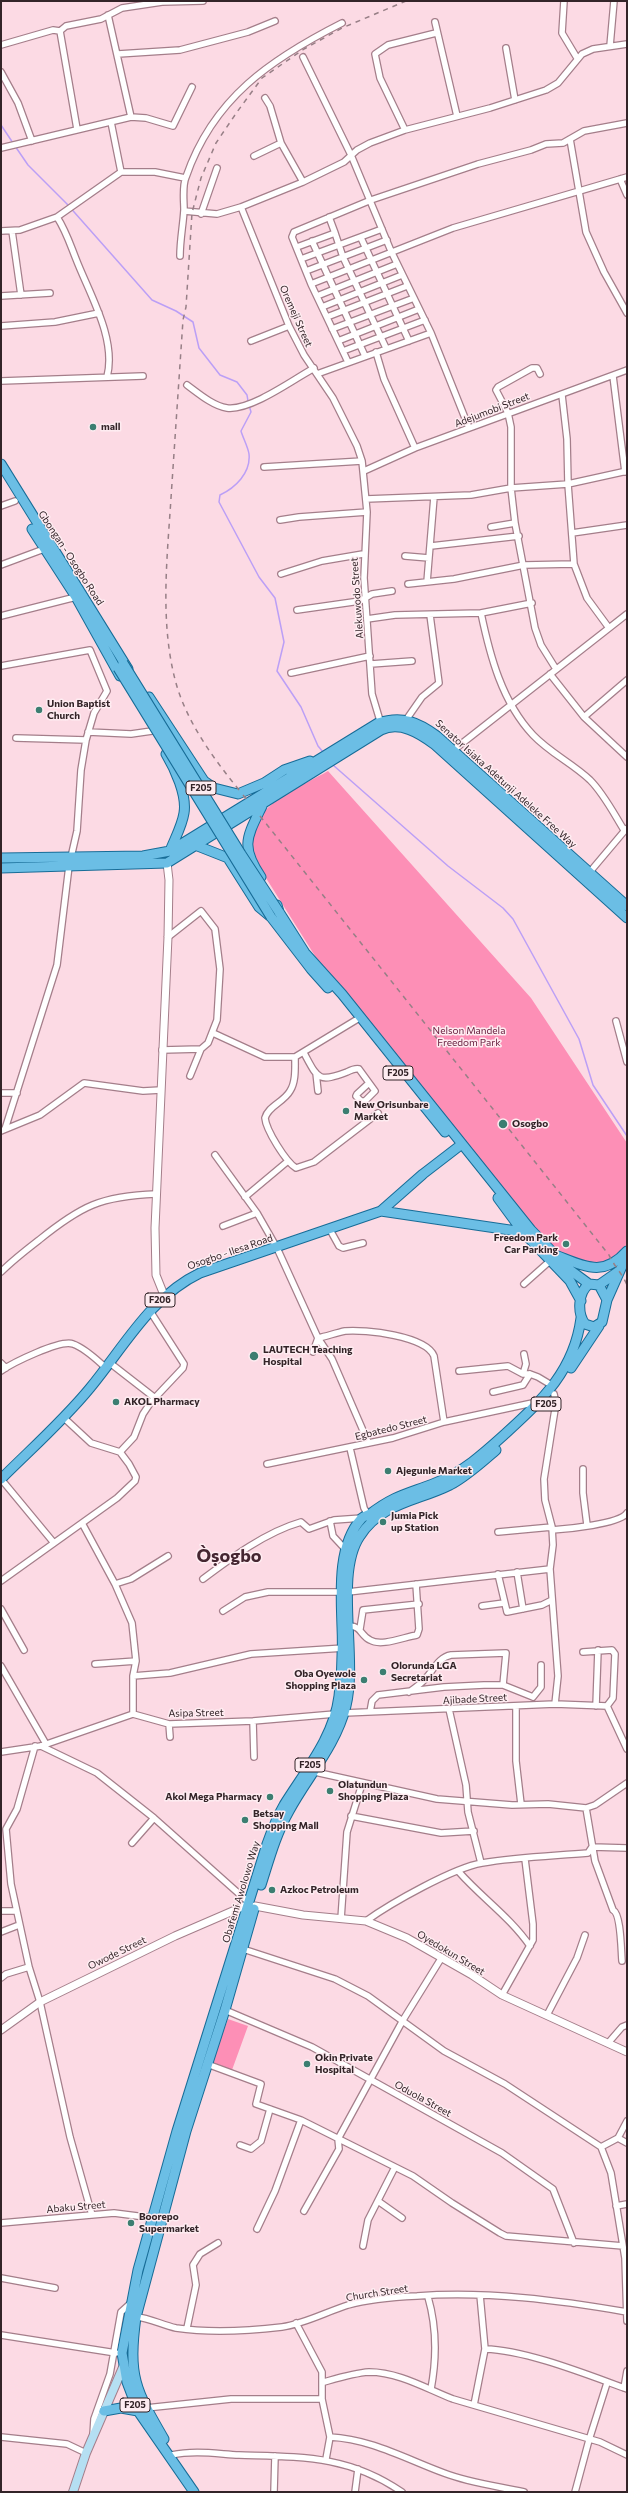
<!DOCTYPE html>
<meta charset="utf-8">
<style>
body{margin:0}
#map{position:relative;width:628px;height:2493px;overflow:hidden;background:#fcdae4;font-family:Commissioner,sans-serif}
canvas{display:block}
.frame{position:absolute;inset:0;border:2px solid #332428;pointer-events:none}
</style>
<div id="map">
<canvas width="628" height="2493"></canvas>
<div class="frame"></div>
</div>
<script>
const ctx = document.querySelector('canvas').getContext('2d');
ctx.lineJoin = 'round';
function fillPath(path, color) {
  ctx.fillStyle = color;
  ctx.fill(path, 'evenodd');
}
function strokePath(path, color, width, dash) {
  ctx.strokeStyle = color;
  ctx.lineWidth = width;
  ctx.lineCap = dash ? 'butt' : 'round';
  ctx.setLineDash(dash || []);
  ctx.stroke(path);
}
function drawText(font, color, halo, rows, align = 'center') {
  ctx.font = font + ' Commissioner,sans-serif';
  ctx.lineWidth = 3;
  ctx.setLineDash([]);
  ctx.textBaseline = 'middle';
  ctx.strokeStyle = halo;
  ctx.fillStyle = color;
  for (const [text, x, y, turn = 0] of rows) {
    ctx.save();
    ctx.translate(x, y);
    ctx.rotate((+turn || 0) * Math.PI / 180);
    ctx.textAlign = isNaN(turn) ? turn : align;
    if (halo) ctx.strokeText(text, 0, 0);
    ctx.fillText(text, 0, 0);
    ctx.restore();
  }
}
fillPath(new Path2D(`
 M328,771l203,227 96,145v92l-3,25 -13,9 -58,-17 -231,-285 -68,-108c-2,-10 -4,-21 0,-31 10,-28 50,-43 74,-57z
 M228,2019l20,7 -16,44 -20,-7z`), '#fd8fb6');
strokePath(new Path2D(`
 M1,125l12,18
 M15,146l13,19 39,39 85,96 24,11 17,11 6,26 21,27 17,7 10,13 1,6
 M249,405l2,7 -10,19c2,7 7,16 8,23 2,19 -14,34 -29,41l-1,7 40,75 16,21 9,44 -7,29 24,36 17,39 5,6
 M333,765l115,101 55,42 10,11 66,120 14,46 34,51`), '#bb9ff6', 1.5);
const minor = new Path2D(`
 M564,1l-2,32 15,25
 M108,15l23,102
 M435,22l22,94
 M60,31l6,-5 35,-7 21,-11 40,-6 41,-1
 M60,31l17,98
 M1,45l52,-15 7,1
 M610,46l4,-45
 M506,48l9,52
 M118,54l62,-4 68,-18 27,-11
 M303,57l48,98 40,96 40,82 38,95
 M1,72l17,31 14,38
 M265,98l5,8 11,37 22,39
 M111,122l10,50
 M405,130l-25,-52 -5,-24 13,-9 48,-12
 M570,139l16,93 18,40 23,41
 M1,148l130,-31 15,1 27,8 19,-39
 M254,156l27,-13
 M620,179l7,16
 M241,207l48,119 15,29 29,43 24,48 5,15 5,51 -3,66 8,116 9,30
 M184,211l33,3 24,-7 62,-25 41,-20 13,-12 13,-7 35,-13 85,-22 56,-18 12,-7 24,-29 11,-5 34,-5
 M201,214l16,-46
 M57,217c9,14 13,27 19,42 13,34 41,80 31,118
 M1,231l19,-1 37,-13 64,-45h34l30,6
 M12,231l9,64
 M335,233l8,24 43,91
 M361,238l48,103
 M312,241l53,115
 M297,247l38,-14 -6,-16
 M180,256c0,-16 3,-30 4,-46 0,-10 -2,-24 2,-33 27,-79 85,-118 156,-154
 M301,259l81,-30
 M306,271l81,-31
 M311,284l142,-56 174,-51
 M1,296l49,-3
 M317,296l80,-32
 M322,307l80,-32
 M327,317l80,-31
 M1,326l54,-4 44,-9
 M332,329l82,-31
 M251,341l38,-15
 M338,341l81,-32
 M343,351l82,-31
 M376,352l8,27 31,69
 M348,362l-37,-78 -19,-47 2,-5 77,-32 107,-36 53,-14 15,-6 17,-1 21,-12 43,-8
 M317,374l114,-41
 M540,374l-3,-6h-5l-34,19 -2,3 12,23 3,14v61l4,35 20,105 6,17 15,24
 M613,376l12,96
 M1,381l142,-5
 M187,385c11,8 26,21 40,23 23,3 66,-28 87,-40
 M562,395l5,44 1,45 6,80 13,34 22,30
 M264,467l98,-6
 M364,471l51,-23 212,-78
 M366,499l105,-4 40,-7 57,-4 59,-13
 M1,506l14,-5
 M280,520l19,-3 68,-5
 M491,527l24,-4
 M572,533l55,-8
 M431,546l88,-10
 M405,556l24,2
 M1,565l43,-16
 M281,574l41,-13 41,-7
 M427,582l7,-85
 M408,584l46,-5 70,-14 50,-1
 M297,610l63,-9 12,-7 20,-3
 M481,613c9,43 21,89 52,122 17,18 39,28 57,45 14,14 24,34 34,50
 M1,616l75,-19
 M367,619l28,-4 86,-2 51,-10
 M371,664l41,-3
 M1,666l89,-16 17,41 -13,22 -8,27 -5,30 -4,61 -8,35 -12,99 -52,164
 M291,673l79,-17
 M550,674l34,43 43,40
 M584,717l43,-37
 M406,720l16,-23 17,-14 -9,-68
 M88,732l43,2 21,-3
 M16,738l70,2
 M451,752l176,-138
 M589,873l37,-44
 M616,1021l11,41
 M213,1033l52,24h30l61,-37
 M162,1050l39,-1 7,-6 9,-23 3,-51 -5,-40 -14,-18 -33,26
 M304,1053c14,26 14,30 43,19 4,-2 8,-4 12,-3l16,22 -10,10h-4l-5,-5 1,-2 12,-11
 M295,1057c0,11 1,25 -5,34 -6,11 -22,15 -25,27 1,12 21,44 31,50l18,-6 64,-49
 M316,1073l2,18
 M190,1076l11,-27
 M1,1093h16
 M1,1131l39,-16 44,-32 59,8 18,-1
 M215,1155l42,58 20,35 41,90 14,21 36,83
 M245,1197l43,-36
 M223,1226l34,-13
 M329,1228l10,18 4,2 20,-5
 M1,1272c12,-12 25,-22 38,-32 42,-34 62,-44 117,-46
 M524,1284l27,-24
 M313,1352l5,-14c9,-2 18,-5 27,-7 20,-2 81,5 89,25l10,66
 M1,1363l5,5
 M110,1363l45,35
 M1,1371c11,-8 60,-32 72,-27 12,4 24,16 33,24
 M459,1371l49,-5 15,8h7l8,3 15,9
 M523,1374l3,-10 -2,-10
 M493,1392l30,-7 7,-11
 M554,1394l2,9 -12,76 1,21 7,27 1,18 -3,24 8,107 -3,28
 M350,1448l14,60 4,7
 M120,1452l14,-15 9,-23 8,-12 32,-34 1,-4 -34,-53
 M267,1464l126,-26 51,-16 93,-20
 M583,1469v24l4,32
 M1,1479l53,64
 M330,1521l3,15 13,14
 M82,1523l33,61 17,39 4,38 -3,15v38
 M552,1530c15,-1 68,-6 75,-17
 M498,1532l54,-5
 M517,1572l6,37
 M498,1574l9,38 35,-7 10,-5
 M203,1579c28,-21 63,-47 98,-57l8,7 25,-9 28,-2
 M1,1581l116,-83 18,-17 1,-4 -7,-13 -9,-12 -29,-9 -28,-26
 M115,1584l16,-5 37,-23
 M482,1606l22,-3
 M1,1609l23,41
 M223,1611l22,-14 23,-5h80l202,-23
 M350,1626c11,0 11,10 20,14 11,7 34,-3 47,-5l2,-6 -3,-45
 M360,1629l3,-19 56,-6
 M583,1652l29,-2 3,4 -2,44 -6,8
 M95,1664l41,-3
 M1,1666l45,78
 M133,1676l37,-3 81,-19 93,-6
 M409,1692c6,-4 13,-9 17,-14 8,-9 13,-21 25,-23l55,-2 -3,32
 M533,1697l8,-10v-22
 M516,1706v55l5,43
 M596,1706l2,-56
 M607,1706l20,43
 M449,1709l17,76 2,27 13,51
 M370,1712l2,-11 6,-6 66,-8 40,-2h19l30,12
 M344,1713l211,-9 52,2
 M253,1721l1,36
 M169,1724l1,13
 M35,1746l-18,63 -11,20 5,55 18,83 11,35 30,135 22,78
 M41,1746l56,27 57,45 92,82 2,5
 M1,1752l40,-6 92,-32 36,10 84,-3 82,-7
 M315,1772l122,27 75,6 36,-1 38,4 9,-3 32,-22
 M586,1808l9,53 18,49c8,4 8,39 9,51
 M351,1816l90,17 33,-2
 M132,1843l22,-25
 M459,1872c23,26 51,45 71,74
 M1,1911h14
 M341,1919l6,-87 15,-48
 M366,1921c25,-18 87,-53 116,-58 35,-6 71,-7 106,-10l4,-6 35,1
 M1,1932l18,-7
 M243,1949l92,30 33,17 76,55 61,33 96,63 10,26 14,85 2,63
 M1,1978l5,-4 23,-7
 M502,1995l31,-55v-16l-8,-65
 M225,2010l87,37 190,106 51,36 21,54
 M547,2015l30,-57 8,-23
 M609,2042l13,-15 5,-2
 M207,2064l54,20 -5,20 45,16 112,56 39,27 48,30 6,3 117,10
 M618,2138l9,5
 M240,2145l11,4 10,-8 9,-32
 M601,2147l17,-9 9,-17
 M378,2201l24,17
 M616,2206l11,-2
 M304,2211l35,-62 -1,-10 65,-119 39,-63
 M1,2223l113,-10 39,5
 M257,2229l18,-38 26,-71
 M363,2246l5,-26 27,-53
 M1,2278l54,10
 M428,2297c9,31 9,60 3,92
 M136,2317c14,1 26,8 40,11 34,5 71,3 106,-1 22,-3 44,-15 66,-22 21,-6 47,-8 69,-9 70,-5 141,4 210,16
 M296,2323l26,49v27l8,38 -4,22
 M187,2328l9,-43 -3,-20 7,-11 18,-11
 M1,2335l115,18
 M485,2349c41,1 103,26 142,40
 M324,2382c14,-4 30,-9 45,-10 30,0 58,17 84,27l147,43 27,13
 M624,2388l3,-17
 M474,2405l11,-56 -5,-54
 M146,2408l85,-9h91
 M93,2435l1,-16 16,-45 11,-62 11,-10
 M1,2437l66,7 19,9
 M330,2437c41,2 76,22 114,36 26,10 53,13 80,19
 M172,2455c22,-5 46,-1 67,0 62,2 109,0 163,37
 M274,2492l1,-36
 M355,2492l3,-23
 M575,2492l14,-52 18,-57`);
const tertiary = new Path2D(`
 M164,1295l-8,-20 -1,-47 13,-291 1,-57 -2,-17
 M255,1906l48,9 63,6 41,17 65,37 30,20 125,57
 M1,2030l39,-28 135,-66 74,-32`);
const secondary = new Path2D(`
 M73,2492l13,-39 38,-88`);
const primary = new Path2D(`
 M1,464l127,205
 M32,529l44,68 44,79
 M149,697l55,84 10,7 24,6 26,-11 20,-13 26,-9
 M166,754c9,15 21,41 18,59 -2,13 -9,25 -14,38
 M195,845l33,13 31,49 12,10 40,52 17,19
 M1,858l142,-2 27,-5 208,-128c24,-8 40,-1 59,13l190,170
 M1,868l166,-5 214,-133c19,-9 38,3 53,14l193,174
 M261,877c-21,-31 -14,-40 1,-71
 M277,905l2,7 26,41 37,41 189,236 39,40 19,14
 M424,1106l21,26
 M498,1198l25,34 47,49 11,20
 M381,1211l42,-37 39,-30
 M558,1256c28,11 46,21 69,-5
 M589,1284l10,1 8,15 -5,22 -8,5 -9,-3c-8,-11 -7,-32 4,-40z
 M599,1285l20,-14
 M607,1300l20,-45
 M571,1368l28,-42
 M1,1479c30,-30 62,-58 89,-91 34,-41 60,-91 110,-115l181,-62 142,21
 M261,1885c8,-25 15,-51 28,-74 19,-35 47,-65 57,-105 12,-49 -12,-132 14,-170 21,-33 58,-35 90,-51 17,-9 31,-22 46,-35
 M104,2411l17,-3 17,3
 M164,2439c-29,-50 -36,-63 -28,-122l50,-186 39,-121 29,-101
 M194,2492l-56,-81 -11,-29 -5,-29 16,-83 39,-139 90,-287c5,-14 10,-27 17,-39 21,-34 50,-68 55,-109 3,-23 4,-46 3,-69 -1,-34 -5,-81 19,-108 2,-3 6,-3 9,-5 25,-19 37,-20 65,-31 27,-10 49,-30 70,-49 37,-34 69,-63 76,-116`);
strokePath(minor, '#a47e8a', 8);
strokePath(tertiary, '#a47e8a', 9);
strokePath(secondary, '#a47e8a', 10);
strokePath(primary, '#176c97', 11);
strokePath(minor, '#fff', 5.5);
strokePath(tertiary, '#fff', 7);
strokePath(secondary, '#b5dff2', 8);
strokePath(primary, '#6bbee5', 9);
strokePath(new Path2D(`
 M239,790c-25,-31 -48,-62 -61,-100 -19,-62 -11,-129 -7,-192 4,-60 8,-119 12,-178l3,-13 6,-94 9,-35 15,-35 21,-31 25,-34 42,-29 38,-21 64,-27
 M243,795l4,5
 M260,816l349,439c5,11 13,18 18,30`), '#977f86', 1.5, [5, 5]);
const primaryBridge = new Path2D(`
 M123,663l118,191 38,58
 M118,668l153,249`);
strokePath(primaryBridge, '#176c97', 11, []);
strokePath(primaryBridge, '#6bbee5', 9);
for (const [x, y, r, color] of [
 [93,427,4,"#3c7e71"],
 [39,710,4,"#3c7e71"],
 [346,1111,4,"#3c7e71"],
 [503,1124,5,"#3c7e71"],
 [566,1244,4,"#3c7e71"],
 [254,1356,5,"#3c7e71"],
 [116,1402,4,"#3c7e71"],
 [388,1471,4,"#3c7e71"],
 [383,1522,4,"#3c7e71"],
 [383,1672,4,"#3c7e71"],
 [364,1680,4,"#3c7e71"],
 [330,1791,4,"#3c7e71"],
 [270,1797,4,"#3c7e71"],
 [245,1820,4,"#3c7e71"],
 [272,1890,4,"#3c7e71"],
 [307,2064,4,"#3c7e71"],
 [131,2223,4,"#3c7e71"]
]) {
  const dot = new Path2D();
  dot.arc(x, y, r, 0, 2 * Math.PI);
  ctx.fillStyle = color;
  ctx.fill(dot);
  strokePath(dot, '#feecf1', 1.5);
}
for (const [x, y, w] of [
 [201,788,30],
 [398,1073,30],
 [160,1300,30],
 [546,1404,30],
 [310,1765,30],
 [135,2405,30]
]) {
  const box = new Path2D();
  box.roundRect(x - w / 2, y - 7, w, 14, 3);
  ctx.fillStyle = '#feecf1';
  ctx.fill(box);
  strokePath(box, '#332428', 1);
}
drawText('bold 9px', '#332428', null, [
 ["F205",201,788],
 ["F205",398,1073],
 ["F206",160,1300],
 ["F205",546,1404],
 ["F205",310,1765],
 ["F205",135,2405]
]);
drawText('10px', '#332428', '#feecf1', [
 ["Oremeji Street",296,316,66],
 ["Adejumobi Street",492,410,-21],
 ["Gbongan - Osogbo Road",71,558,57],
 ["Alekuwodo Street",357,598,-94],
 ["Senator Isiaka Adetunji Adeleke Free Way",506,784,42],
 ["Osogbo - Ilesa Road",230,1252,-19],
 ["Egbatedo Street",391,1428,-14],
 ["Ajibade Street",475,1699,-3],
 ["Asipa Street",196,1713,-1],
 ["Obafemi Awolowo Way",241,1892,-73],
 ["Owode Street",117,1953,-26],
 ["Oyedokun Street",451,1953,31],
 ["Oduola Street",423,2099,29],
 ["Abaku Street",76,2207,-5],
 ["Church Street",377,2293,-9]
]);
drawText('bold 10px', '#332428', '#feecf1', [
 ["mall",101,427],
 ["Union Baptist",47,704],
 ["Church",47,716],
 ["New Orisunbare",354,1105],
 ["Market",354,1117],
 ["Osogbo",512,1124],
 ["Freedom Park",558,1238,"right"],
 ["Car Parking",558,1250,"right"],
 ["LAUTECH Teaching",263,1350],
 ["Hospital",263,1362],
 ["AKOL Pharmacy",124,1402],
 ["Ajegunle Market",396,1471],
 ["Jumia Pick",391,1516],
 ["up Station",391,1528],
 ["Olorunda LGA",391,1666],
 ["Secretariat",391,1678],
 ["Oba Oyewole",356,1674,"right"],
 ["Shopping Plaza",356,1686,"right"],
 ["Olatundun",338,1785],
 ["Shopping Plaza",338,1797],
 ["Akol Mega Pharmacy",262,1797,"right"],
 ["Betsay",253,1814],
 ["Shopping Mall",253,1826],
 ["Azkoc Petroleum",280,1890],
 ["Okin Private",315,2058],
 ["Hospital",315,2070],
 ["Boorepo",139,2217],
 ["Supermarket",139,2229]
], 'left');
drawText('10px', '#661a3b', '#feecf1', [
 ["Nelson Mandela",469,1031],
 ["Freedom Park",469,1043]
]);
drawText('bold 18px', '#452631', '#feecf1', [
 ["Òṣogbo",229,1556]
]);
</script>
